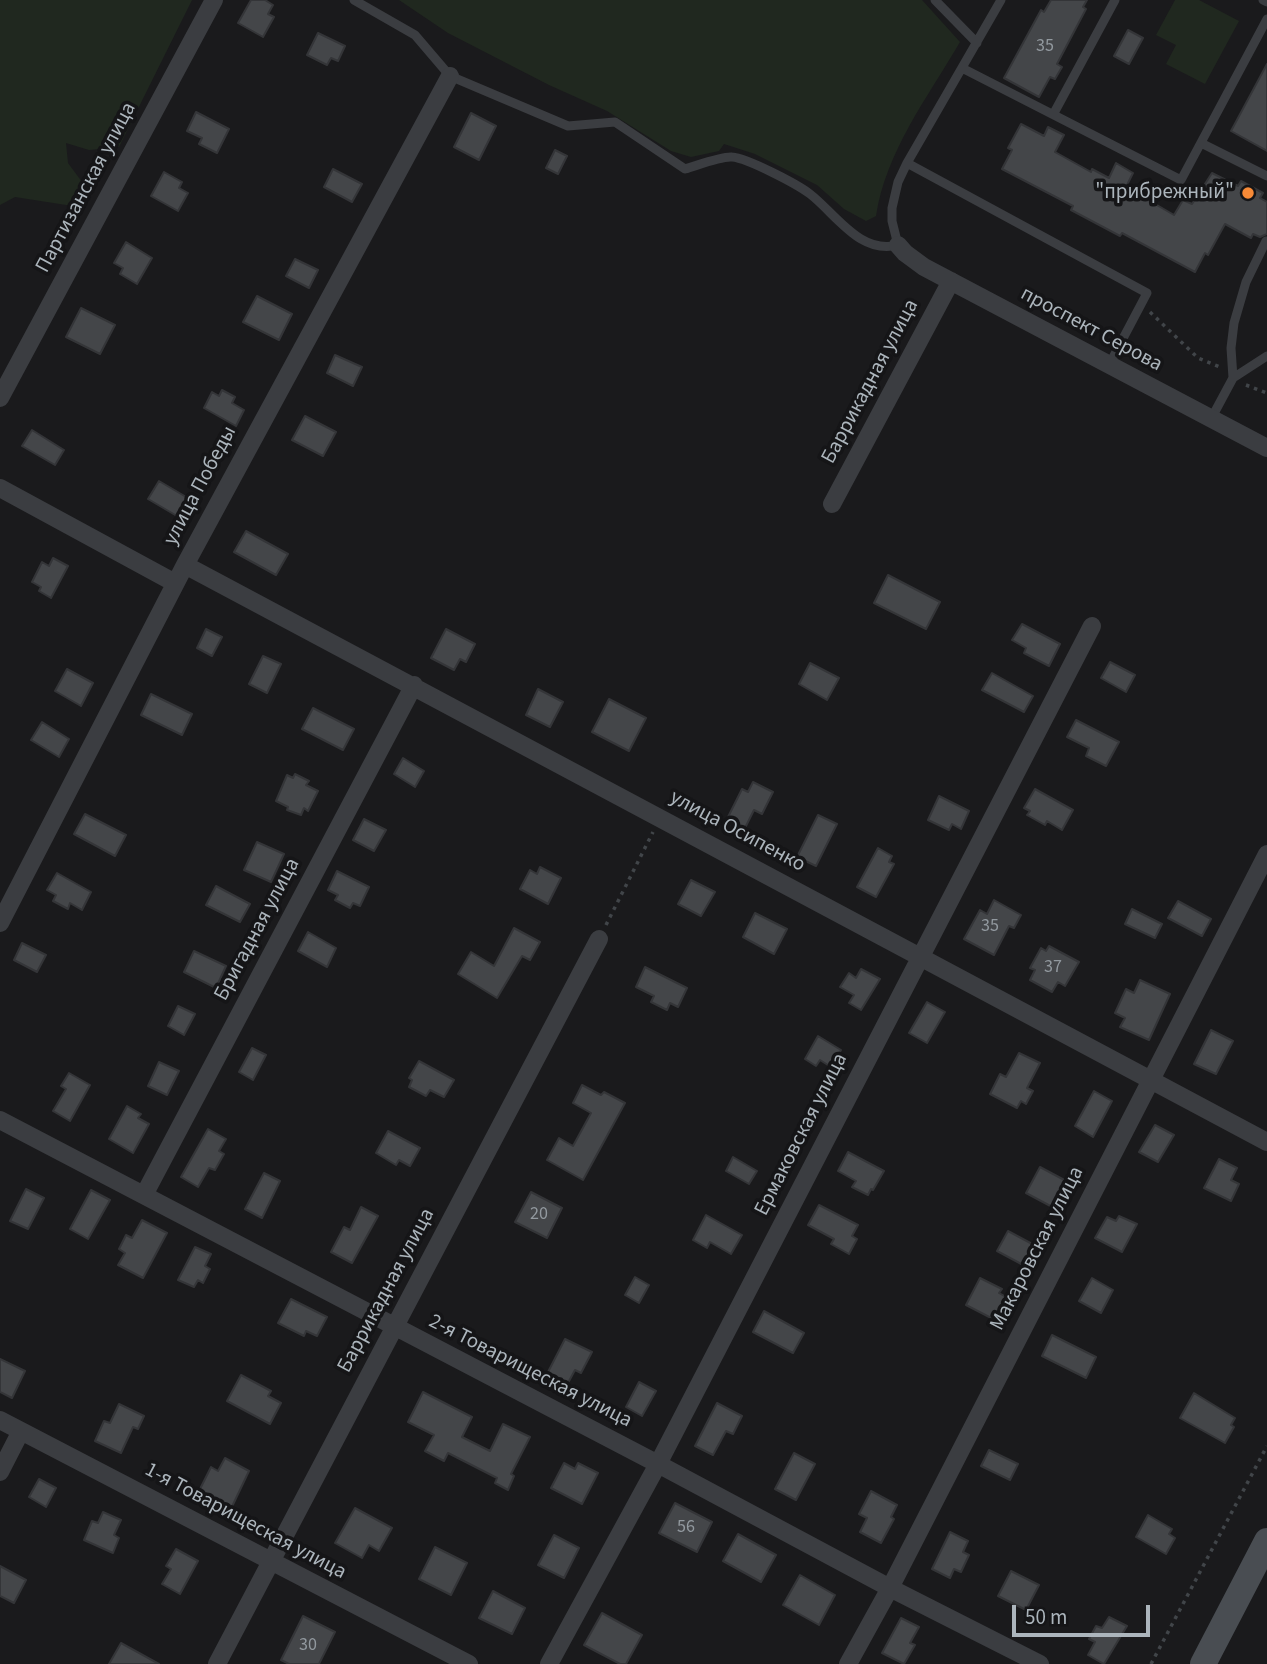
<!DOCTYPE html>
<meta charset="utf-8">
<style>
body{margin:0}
#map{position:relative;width:1267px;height:1664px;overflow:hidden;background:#1a1a1c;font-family:"Source Sans 3",sans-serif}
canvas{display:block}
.scale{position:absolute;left:1012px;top:1605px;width:138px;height:32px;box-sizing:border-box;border:4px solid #acb5bc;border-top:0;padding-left:9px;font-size:21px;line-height:24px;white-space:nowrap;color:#acb5bc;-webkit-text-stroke:5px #151517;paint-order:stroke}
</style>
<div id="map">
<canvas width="1267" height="1664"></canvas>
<div class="scale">50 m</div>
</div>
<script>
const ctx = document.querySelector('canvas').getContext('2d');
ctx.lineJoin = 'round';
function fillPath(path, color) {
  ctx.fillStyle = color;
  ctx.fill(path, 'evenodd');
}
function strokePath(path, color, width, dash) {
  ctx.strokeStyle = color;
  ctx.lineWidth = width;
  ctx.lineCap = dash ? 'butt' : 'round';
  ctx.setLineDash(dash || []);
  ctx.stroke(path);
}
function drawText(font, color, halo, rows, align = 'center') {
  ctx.font = font + ' "Source Sans 3",sans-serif';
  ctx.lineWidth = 7;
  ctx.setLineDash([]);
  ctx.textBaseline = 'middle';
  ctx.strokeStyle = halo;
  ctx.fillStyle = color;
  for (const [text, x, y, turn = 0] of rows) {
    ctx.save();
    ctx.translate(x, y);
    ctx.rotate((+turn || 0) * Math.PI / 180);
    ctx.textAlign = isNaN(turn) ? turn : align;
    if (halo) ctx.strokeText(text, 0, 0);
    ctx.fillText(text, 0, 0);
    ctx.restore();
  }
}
fillPath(new Path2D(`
 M0,0h192l-73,147 -30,3 -23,-7 2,20 20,27 -9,17 -64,-10 -15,8z
 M399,0h523l38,42c-32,55 -74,109 -84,174l-10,5 -22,-12 -27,-24 -62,-31 -31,-10 -5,7 -28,6 -20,-6 -64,-40 -58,-26 -101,-52z
 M1175,0h24l40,21 -34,63 -39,-20 10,-19 -20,-10z`), '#20281f');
const building = new Path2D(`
 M251,0h14l8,5 -5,9 6,3 -11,20 -25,-14z
 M1051,0h36l-4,7 3,2 -29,55 5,3 -7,12 -5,-2 -11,20 -35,-19 37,-68 3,2z
 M1128,30l15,8 -14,26 -15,-8z
 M318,33l27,13 -7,15 -7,-3 -4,7 -20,-10z
 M1267,64v87l-36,-20z
 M196,112l33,17 -12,24 -18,-9 3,-6 -15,-7z
 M471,113l25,13 -17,34 -25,-13z
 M1021,124l23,12 4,-9 16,8 -9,17 36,20 1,-3 17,9 7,-15 17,10 -7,14 48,28 9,-15 9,4 20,-31 26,13 3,-5 22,12 -3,5 7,4v32l-7,3 -7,-3 -2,4 -26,-14 -17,31 -3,-2 -10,19 -73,-39 -2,3 -49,-26 2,-4 -71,-37 10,-19 -4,-2z
 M555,150l12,6 -9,18 -12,-6z
 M333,169l29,15 -10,18 -28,-15z
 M164,172l18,10 -3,6 9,5 -10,18 -27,-15z
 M126,242l26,16 -15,26 -17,-10 3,-6 -9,-5z
 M295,259l23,11 -9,18 -23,-12z
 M257,296l35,18 -13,26 -36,-18z
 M81,308l34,17 -15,29 -34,-17z
 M335,355l27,12 -9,19 -26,-13z
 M222,390l13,7 -3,6 12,7 -8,16 -32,-18 8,-16 7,4z
 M305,416l31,16 -13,24 -31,-16z
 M32,430l32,20 -9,15 -33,-19z
 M159,481l34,20 -11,18 -34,-20z
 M246,531l42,23 -12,21 -42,-23z
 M53,558l15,8 -17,32 -12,-7 2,-4 -9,-5 10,-20 7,4z
 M888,575l52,27 -14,27 -52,-26z
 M1022,624l38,20 -11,22 -25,-13 2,-5 -14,-8z
 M206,629l16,8 -10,19 -15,-8z
 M446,629l29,15 -9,18 -6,-3 -6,11 -23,-12z
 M263,656l18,8 -14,29 -18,-9z
 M1110,662l25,13 -9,17 -25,-14z
 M810,663l29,15 -12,22 -28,-16z
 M67,669l26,14 -12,23 -26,-15z
 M992,673l41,23 -9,16 -42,-22z
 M538,689l25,13 -13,25 -24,-12z
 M151,694l41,20 -10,21 -41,-20z
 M609,699l37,19 -17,33 -37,-19z
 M313,708l41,21 -11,21 -41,-21z
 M1076,720l43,22 -13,24 -20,-10 3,-8 -22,-11z
 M42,722l27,17 -10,18 -28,-17z
 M403,758l21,13 -9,16 -21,-13z
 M295,774l14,7 -3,4 12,6 -10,20 -4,-3 -3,7 -14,-5 1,-3 -12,-6 11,-26 6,3z
 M753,782l20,10 -11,22 -8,-4 -9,18 -18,-9 15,-30 6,3z
 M1035,789l38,21 -11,20 -15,-9 -2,4 -18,-10 3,-4 -6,-3z
 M939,796l30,15 -8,18 -9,-5 -3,6 -21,-10z
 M85,814l41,21 -11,21 -41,-22z
 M818,815l19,9 -21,42 -19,-9z
 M364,819l22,11 -12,21 -21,-11z
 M257,842l27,12 -13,28 -27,-12z
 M878,848l14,8 -3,6 5,2 -18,33 -19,-10z
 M540,867l21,11 -13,26 -28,-15 10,-19 7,4z
 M337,871l32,16 -9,19 -7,-3 -3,5 -15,-8 3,-5 -10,-5z
 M57,873l34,19 -9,18 -12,-7 -2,6 -15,-8 3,-6 -9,-5z
 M691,880l24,12 -14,24 -23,-12z
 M216,886l34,18 -10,18 -34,-17z
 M994,900l27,15 -7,13 -5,-2 -15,29 -30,-16 16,-29 7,4z
 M1178,901l33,18 -9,17 -34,-18z
 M1132,909l30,15 -7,14 -30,-14z
 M755,913l32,16 -13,25 -31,-17z
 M514,928l26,14 -10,18 -8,-4 -25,42 -39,-24 13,-22 23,14z
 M308,932l28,16 -9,19 -29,-16z
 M22,943l24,12 -9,17 -23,-12z
 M1049,946l30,16 -14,24 -7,-4 -6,10 -22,-12 5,-10 -5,-2 11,-20 5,3z
 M194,951l32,15 -10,22 -32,-16z
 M645,967l42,21 -9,19 -8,-4 -3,7 -16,-8 3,-6 -18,-9z
 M861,969l19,10 -19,31 -12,-7 5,-8 -14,-8 9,-14 7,5z
 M1140,980l30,14 -21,46 -29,-13 5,-9 -10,-5 11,-24 8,4z
 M927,1002l18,10 -18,31 -18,-10z
 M178,1006l17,8 -11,21 -16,-9z
 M1211,1030l22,11 -17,33 -22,-10z
 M818,1036l23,14 -10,17 -11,-7 -4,6 -11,-7z
 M252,1048l14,7 -13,25 -14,-8z
 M1019,1053l21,10 -13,25 6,3 -7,13 -5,-3 -4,7 -27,-14 10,-20 6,3z
 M419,1061l35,19 -10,17 -14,-7 -4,6 -17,-9 3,-7 -3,-2z
 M159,1062l20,9 -12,24 -19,-9z
 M69,1073l21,12 -20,36 -17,-10 13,-22 -5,-3z
 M582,1085l19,10 3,-3 21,11 -42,77 -36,-20 12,-22 14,8 18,-33 -18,-10z
 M1094,1091l18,10 -19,36 -18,-11z
 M127,1106l14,8 -3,4 11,6 -16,29 -24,-14z
 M1155,1125l19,10 -16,27 -19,-10z
 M208,1129l18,10 -7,12 5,3 -9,16 -6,-2 -11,19 -17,-10z
 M388,1131l32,17 -10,18 -11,-6 -3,5 -20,-12z
 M848,1152l36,19 -11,19 -2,-1 -3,6 -16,-8 4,-6 -18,-10z
 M733,1157l24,14 -8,13 -23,-13z
 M1219,1159l18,9 -6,12 8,4 -8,17 -27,-13z
 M1040,1167l30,16 -14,26 -30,-16z
 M264,1173l16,8 -18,37 -17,-9z
 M26,1189l18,9 -16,31 -18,-8z
 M91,1190l19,10 -22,39 -18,-10z
 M531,1192l31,16 -15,30 -32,-16z
 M819,1205l39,20 -6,11 5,3 -8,15 -18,-10 3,-5 -26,-14z
 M361,1207l17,9 -26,47 -21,-11 13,-25 6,3z
 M706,1215l36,20 -11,19 -21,-12 -3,6 -14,-8z
 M1119,1216l18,8 -15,28 -27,-14 12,-21 9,4z
 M142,1220l25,13 -24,45 -25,-13 7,-12 -6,-4 7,-14 6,3z
 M1008,1231l28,15 -11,20 -28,-15z
 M195,1247l16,7 -6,12 5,3 -7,14 -5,-3 -4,7 -16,-7z
 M635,1277l14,8 -10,18 -14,-8z
 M980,1278l22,11 -3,4 9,5 -11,23 -31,-16z
 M1092,1278l21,12 -12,23 -22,-12z
 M291,1299l36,18 -10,19 -11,-5 -2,5 -26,-13z
 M764,1311l40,22 -11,20 -40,-21z
 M1052,1335l44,22 -10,21 -44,-22z
 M565,1339l27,13 -11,21 -6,-3 -7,13 -20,-11z
 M0,1359l25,12 -13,27 -12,-6z
 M241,1375l30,16 -3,5 13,7 -11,21 -43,-23z
 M639,1382l17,9 -14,25 -16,-9z
 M423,1392l49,25 -10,20 28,14 13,-27 27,13 -19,37 3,2 -6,14 -13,-7 2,-5 -49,-25 -4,8 -19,-10 9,-16 -26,-13z
 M1194,1393l41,25 -4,7 3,2 -9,16 -45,-25z
 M717,1403l25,13 -9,18 -7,-3 -13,24 -18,-9z
 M119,1404l25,12 -6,13 -5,-2 -12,26 -26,-12 9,-20 6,2z
 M989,1450l29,14 -8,16 -29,-14z
 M794,1453l21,11 -19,36 -21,-11z
 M225,1458l24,13 -20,42 -33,-16 15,-30 7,4z
 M564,1463l11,6 3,-6 20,10 -16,31 -31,-16z
 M39,1479l17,9 -10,19 -17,-10z
 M871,1491l26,14 -6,12 3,2 -13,24 -21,-11 7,-14 -8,-4z
 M675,1503l37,19 -15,30 -38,-19z
 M355,1508l37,20 -13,23 -10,-6 -7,13 -27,-15z
 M103,1512l18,8 -7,15 5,3 -6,15 -29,-13 8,-19 6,2z
 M1148,1515l24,14 -3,5 6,4 -9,16 -30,-17z
 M950,1532l18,9 -5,11 6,3 -8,17 -7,-3 -4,9 -18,-9z
 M738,1534l38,21 -15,27 -38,-21z
 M554,1535l25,13 -15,30 -26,-13z
 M435,1547l32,16 -16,32 -32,-16z
 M176,1549l22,12 -18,33 -18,-10 9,-15 -5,-3z
 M0,1566l26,14 -12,23 -14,-7z
 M1011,1571l28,14 -13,25 -28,-14z
 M800,1575l35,20 -16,30 -36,-20z
 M493,1591l32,17 -13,26 -33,-16z
 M602,1613l40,22 -16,29h-6l-36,-19z
 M303,1616l32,16 -16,32h-30l-8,-4z
 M1109,1617l18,9 -23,38 -16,-9 7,-13 -6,-3 7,-13 6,2z
 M901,1618l18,9 -9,16 5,2 -11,19 -22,-11z
 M121,1643l38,21h-50z`);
fillPath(building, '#444649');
strokePath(building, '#343538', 2);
strokePath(new Path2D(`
 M1150,312l48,46 22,9
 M1246,385l21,8
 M606,925l47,-93
 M1151,1664l116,-218`), '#414549', 3.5, [3.5, 5]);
strokePath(new Path2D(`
 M354,0l61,35 35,41 118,50 47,-4 70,47c11,-3 36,-13 47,-12 15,1 65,27 78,37 26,20 50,61 88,51l-6,-24v-13l6,-26 9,-19 94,-163
 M935,0l42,43
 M1263,0l4,2
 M962,68l219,112 86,-161
 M1054,113l61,-113
 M1201,143l66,33
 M907,163l240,130 -38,72
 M1233,378l34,-22
 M1211,419l22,-41 -2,-30 3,-25 12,-41 20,-41`), '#3b3d41', 9);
strokePath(new Path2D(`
 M898,245l7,8 19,14 343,181
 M0,398l214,-398
 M0,488l175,95
 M832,504l119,-223
 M185,565l1082,577
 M0,923l185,-358 265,-489
 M0,1120l658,344 232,124 150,76
 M144,1195l270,-510
 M0,1420l469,244
 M0,1472l21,-41
 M217,1664l382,-725
 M549,1664l109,-200 434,-838
 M848,1664l42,-76 377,-734`), '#3b3d41', 18);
strokePath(new Path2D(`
 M1203,1664l64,-123`), '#494d52', 26);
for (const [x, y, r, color] of [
 [1248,193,7,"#f78a37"]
]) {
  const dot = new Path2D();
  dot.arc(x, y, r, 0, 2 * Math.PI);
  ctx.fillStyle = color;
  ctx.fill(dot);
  strokePath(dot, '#151517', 2.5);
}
drawText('18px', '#92999f', null, [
 ["35",1045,47],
 ["35",990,927],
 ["37",1053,968],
 ["20",539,1215],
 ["56",686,1528],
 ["30",308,1646]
]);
drawText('21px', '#acb5bc', '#151517', [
 ["Партизанская улица",87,188,-62],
 ["проспект Серова",1091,330,28],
 ["Баррикадная улица",871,382,-62],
 ["улица Победы",201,486,-62],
 ["улица Осипенко",737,832,28],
 ["Бригадная улица",258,930,-62],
 ["Ермаковская улица",802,1135,-63],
 ["Макаровская улица",1038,1249,-63],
 ["Баррикадная улица",387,1291,-62],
 ["2-я Товарищеская улица",530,1372,27],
 ["1-я Товарищеская улица",245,1522,28]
]);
drawText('21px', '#acb5bc', '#151517', [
 ["\"прибрежный\"",1234,193]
], 'right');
</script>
